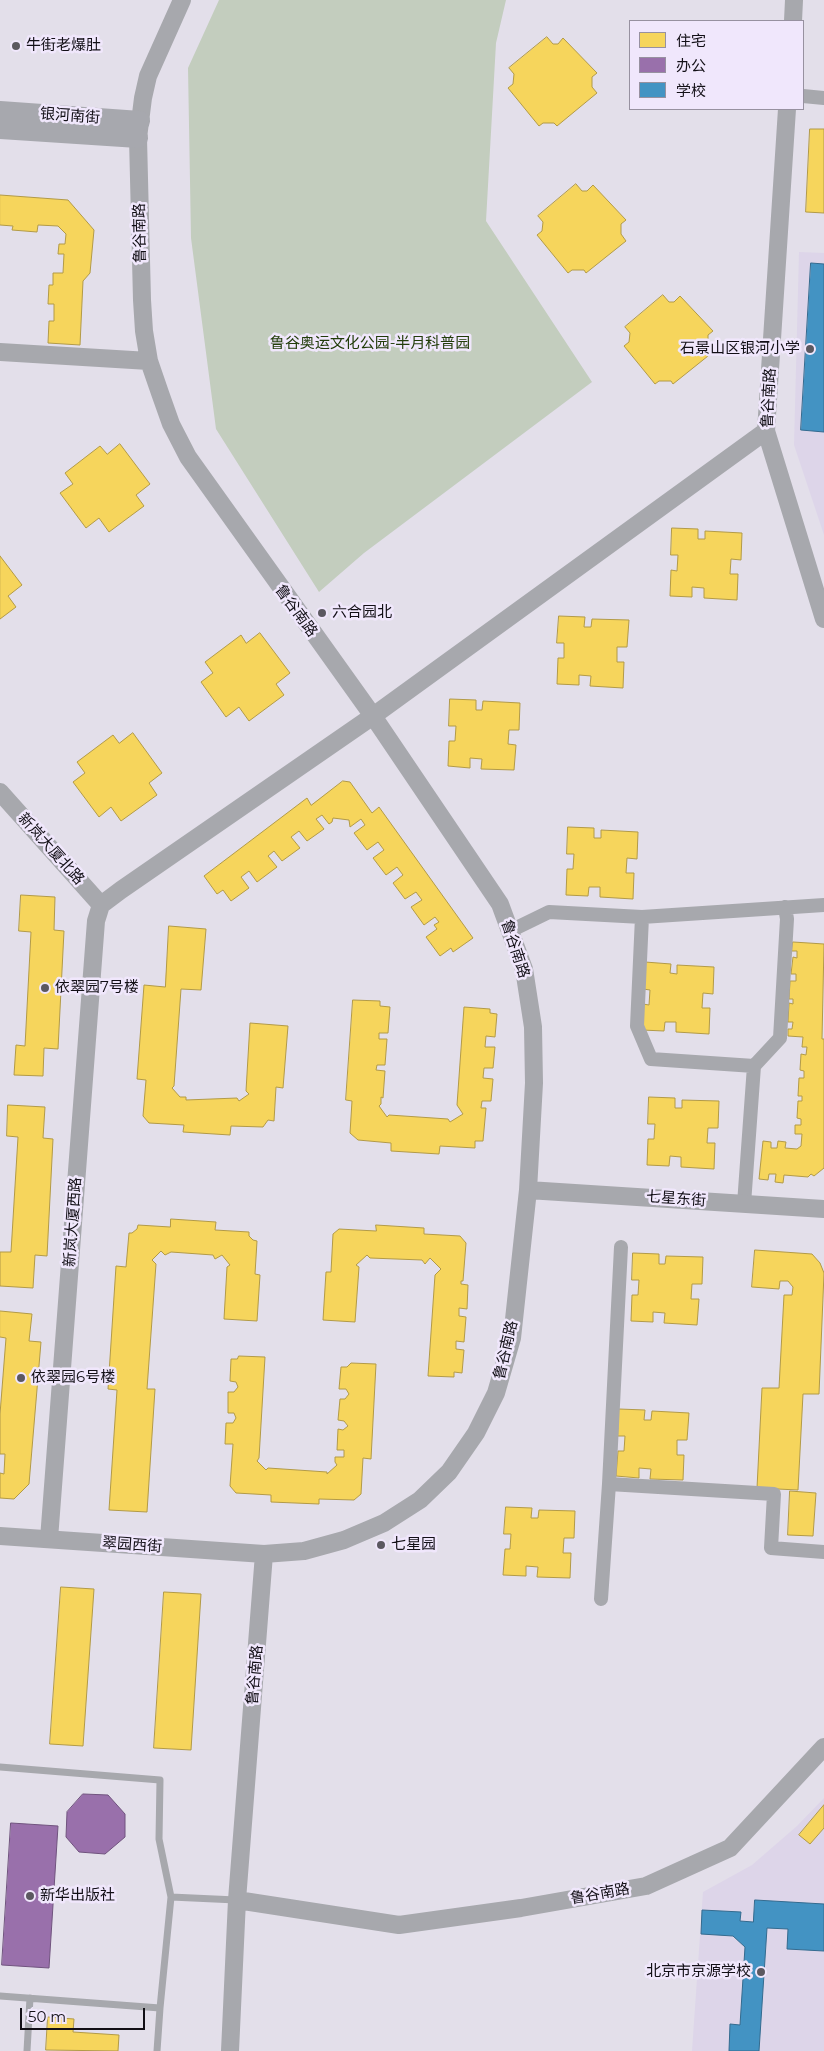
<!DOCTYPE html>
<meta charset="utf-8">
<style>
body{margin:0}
#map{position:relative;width:824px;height:2051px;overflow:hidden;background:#e3dfea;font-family:Montserrat,"Noto Sans SC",sans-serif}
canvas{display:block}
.legend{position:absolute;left:629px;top:20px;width:175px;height:90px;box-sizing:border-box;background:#f0e7fc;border:1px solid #9791a0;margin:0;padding:6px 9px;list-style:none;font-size:15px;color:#120f16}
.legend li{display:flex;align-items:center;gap:10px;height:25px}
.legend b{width:25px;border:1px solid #9791a0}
.scale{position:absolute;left:20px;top:2008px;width:125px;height:22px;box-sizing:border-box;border:2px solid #120f16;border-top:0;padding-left:6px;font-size:15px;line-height:18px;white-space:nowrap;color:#120f16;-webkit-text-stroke:4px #f0e7fc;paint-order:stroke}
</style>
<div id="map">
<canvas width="824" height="2051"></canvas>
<ul class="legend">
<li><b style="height:14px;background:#f6d55c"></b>住宅</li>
<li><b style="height:14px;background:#9970ab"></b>办公</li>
<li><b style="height:14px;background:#4393c3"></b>学校</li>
</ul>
<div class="scale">50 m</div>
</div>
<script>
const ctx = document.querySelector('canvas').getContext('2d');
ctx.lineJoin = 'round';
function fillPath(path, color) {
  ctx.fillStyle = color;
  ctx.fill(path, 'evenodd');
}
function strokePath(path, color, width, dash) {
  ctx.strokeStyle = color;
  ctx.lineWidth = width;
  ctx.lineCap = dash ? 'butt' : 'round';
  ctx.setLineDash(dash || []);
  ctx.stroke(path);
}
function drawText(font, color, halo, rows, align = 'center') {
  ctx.font = font + ' Montserrat,"Noto Sans SC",sans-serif';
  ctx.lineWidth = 5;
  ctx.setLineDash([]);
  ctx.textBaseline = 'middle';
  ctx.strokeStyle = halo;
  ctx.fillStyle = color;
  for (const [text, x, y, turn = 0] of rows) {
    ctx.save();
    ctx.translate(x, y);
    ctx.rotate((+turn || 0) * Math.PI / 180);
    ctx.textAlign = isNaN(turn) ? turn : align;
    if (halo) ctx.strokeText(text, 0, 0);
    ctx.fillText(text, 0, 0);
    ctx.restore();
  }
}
fillPath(new Path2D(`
 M799,252l25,1v282l-30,-90z
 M824,1798v253h-132l11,-159 49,-27 45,-39z`), '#ddd5e9');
fillPath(new Path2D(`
 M219,0h287l-10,43 -10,178 106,161 -228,171 -45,39 -103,-163 -25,-191 -3,-170z`), '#c3cdbe');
const homes = new Path2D(`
 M547,37l6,7h5l5,-6 34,35 -5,4v10l5,6 -40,33 -3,-3h-11l-4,3 -31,-38 5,-4 1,-10 -5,-6z
 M810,129h14v84l-18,-1z
 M576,184l6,7h5l6,-6 33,35 -5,4v10l5,7 -40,32 -2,-3h-12l-4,3 -31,-38 5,-4 1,-9 -5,-6z
 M0,195l68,5 26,30 -4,43 -7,8 -3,64 -32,-2 1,-22h5v-17h-6l1,-19h4v-12h10l1,-19h-6l1,-10h6l1,-10 -8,-8 -20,-1 -1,7 -25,-2 1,-4 -13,-1z
 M663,295l6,7h5l6,-6 33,35 -5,4v10l5,7 -40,32 -2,-3h-12l-4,3 -31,-38 5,-4 1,-9 -5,-6z
 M120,444l30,40 -14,11 8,11 -35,26 -10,-14 -13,10 -26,-35 13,-9 -8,-11 35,-27 7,8z
 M672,528l26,1v10h7v-8l37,2 -1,27 -10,-1 -1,15h8l-1,26 -33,-2v-10l-12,-1v10l-22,-1 1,-26 6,1 1,-16h-7z
 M0,556l22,29 -14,11 8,11 -16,12z
 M559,616l26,1 -1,10h7l1,-8 37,1 -2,27h-10v15h7l-1,26 -33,-2 1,-10 -12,-1v10l-22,-1 1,-26h6v-15h-7z
 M260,633l30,40 -14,11 8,11 -35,26 -10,-14 -13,10 -25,-35 12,-9 -8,-11 36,-27 5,8z
 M450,699l26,1v10h6l1,-9 37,2 -1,27h-10l-1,14 8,1 -2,25 -33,-1 1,-10 -12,-1v10l-22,-2 1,-25h6l1,-15h-7z
 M133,733l29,40 -13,10 8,12 -36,26 -10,-14 -12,10 -26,-35 12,-9 -8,-11 36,-27 6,8z
 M343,781l7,1 22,31 7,-6 94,131 -20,14 -2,-4 -11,8 -14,-19 11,-8 -3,-4 5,-3 -4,-5 -11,8 -13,-18 11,-7 -6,-8 -11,7 -12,-16 10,-8 -6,-8 -11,8 -13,-17 11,-8 -6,-8 -11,8 -13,-17 11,-8 -4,-6 -11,8 -1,-7 -16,-2 -1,4 -3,2 -7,-9 -6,4 8,10 -17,12 -8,-10 -8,6 9,11 -18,13 -8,-10 -6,5 9,11 -20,15 -8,-11 -8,6 8,11 -18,13 -8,-11 -6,4 -13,-18 103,-78 4,7z
 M568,827l26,1v10h7v-8l37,2 -1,27 -10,-1 -1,15h8l-1,26 -33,-2v-10h-11l-1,9 -22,-1 1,-26h6l1,-15h-7z
 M21,895l34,2 -1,33 10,1 -6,118 -14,-1 -1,28 -29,-1 2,-30 9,1 6,-114 -12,-1z
 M169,926l37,3 -5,61 -20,-1 -7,97 -2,2 8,9h6v3l51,-2 2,3 10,-7 -3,-3 4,-68 38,3 -5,62 -7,-1 -2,34 -6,-1 -5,7 -32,-1 -1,9 -47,-3 1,-7 -35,-2 -6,-7 3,-36 -9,-1 7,-94 21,2z
 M793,942l31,2 -2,95h2v129l-10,8 -3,-2 -3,3 -24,-2 -1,8 -8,-1 1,-8h-7l-1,6 -9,-1 4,-38 8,1v6h6l1,-7 8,1 -1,6 12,1 4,-3 1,-12h-7v-9h6v-6l-4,-1 1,-17h4v-5h-4l1,-18h5v-7l-4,-1 1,-16 5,1 1,-8h-5l1,-10 -15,-1v-7h4l1,-7h-5l1,-19 4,1v-5h-4l1,-18h6v-7h-5l2,-17 4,1v-7h-5z
 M645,962l26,2 -1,9 7,1v-9l37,2 -1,27 -10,-1 -1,15h8l-1,26 -33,-2v-10h-11l-1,9 -22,-1 1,-26 6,1 1,-15 -7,-1z
 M353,1000l27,1v5l10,1 -2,26h-9v6h8l-2,26h-8l-1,5 9,1 -2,27 -2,-1v7l-2,2 8,11 2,-2 59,4 2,3 13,-8 -6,-9 7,-98 26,2v4l7,1 -2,23 -9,-1 -1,11h10l-2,21h-9l-1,10 10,1 -2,22h-9l-1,7h5l-3,33h-8v7l-35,-2 -1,8 -48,-3v-8l-33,-3 -8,-7 2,-32 -6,-1z
 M649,1097l26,1v10h7v-8l37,1 -1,27h-10l-1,15h8l-1,26 -33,-2v-10l-11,-1 -1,10 -22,-1 1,-26h6l1,-15h-7z
 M8,1105l37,2 -2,31 10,1 -6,117 -12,-1 -2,33 -33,-2v-34h11l7,-115 -11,-1z
 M171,1219l45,3 -1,8 34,2v4l4,4 4,1 -2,33 5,1 -3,46 -33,-2 3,-52 3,-2 -8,-10 -7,4 -2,-4 -42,-3 -6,3 -4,-4 -9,9 4,4 -9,125h8l-8,123 -38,-2 8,-120 -9,-1 8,-123 10,1 3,-34h3l5,-4 1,-4 32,2z
 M376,1225l48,3v6l36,2 6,7 -3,38h-2v3l7,1 -1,24 -8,-1v8l7,1 -2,25 -8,-1v8l8,1 -2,23 -8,-1v5l-26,-1 7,-101 6,-6 -11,-11 -5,6 -3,-4 -52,-2 -3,-3 -11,10 3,2 -4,55 -32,-2 3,-48h5l2,-38 6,-5 37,2z
 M755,1250l57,4 8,9 4,10 -5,121h-16l-5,96 -41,-2 5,-100h17l5,-93h8l1,-8 -5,-6h-8l-1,8 -27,-2z
 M633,1253l26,1v10h6l1,-8 37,1 -1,27h-10l-1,15h8l-2,26 -33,-2 1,-10 -12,-1v10l-22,-1 1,-26h6l1,-15h-7z
 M0,1311l32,3 -3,27 12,1 -12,142 -15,15 -14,-1v-25l4,1 1,-20h-5v-40l6,-76 -6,-1z
 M239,1356l26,1 -6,101 -2,3 9,9 2,-2 59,4v2l10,-9 -2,-3v-5h9v-7h-7l1,-21 5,1 5,-4 -4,-5 -6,-1 2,-21h5l4,-5 -3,-5h-7l2,-22h6l4,-4 25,1 -5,95 -8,-1 -2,36 -7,6 -35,-1v5l-48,-2v-7l-35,-2 -6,-7 3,-42h-8l1,-21h7l3,-5 -2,-5h-6v-21h6l4,-5 -2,-5 -6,-1 1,-22h6z
 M619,1409l26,1 -1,10h7l1,-9 37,2 -2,27h-10v15h7l-1,25 -33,-1 1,-10 -12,-1v10l-23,-2 2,-25h6l1,-15h-7z
 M790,1491l26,2 -3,43 -25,-1z
 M506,1507l26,1 -1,10h7l1,-8 36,1 -1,27h-10l-1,15h8l-1,25 -33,-1 1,-10 -12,-1v10l-23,-1 2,-26h5l1,-15h-7z
 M61,1587l33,2 -11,157 -33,-2z
 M164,1592l37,2 -10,156 -37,-2z
 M824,1805v23l-14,16 -11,-9z
 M48,2017l26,2 -1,13 46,3 -1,16 -72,-1z`);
fillPath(homes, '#f6d55c');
strokePath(homes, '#b29a47', 1);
const offices = new Path2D(`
 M83,1794l25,1 17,19v23l-20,17 -26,-2 -13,-15 1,-25z
 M11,1823l47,3 -9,142 -47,-3z`);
fillPath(offices, '#9970ab');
strokePath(offices, '#70537e', 1);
const schools = new Path2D(`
 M811,263l13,1v168l-23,-2z
 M755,1900l69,4v47l-37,-2 1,-20 -21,-1 -8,123h-30l1,-27 10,1 5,-78 -12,-11 -32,-2 1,-24 39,2 -1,9 13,1z`);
fillPath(schools, '#4393c3');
strokePath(schools, '#346b8f', 1);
strokePath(new Path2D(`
 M0,1767l160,13 -1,59 12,58
 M0,1996l160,12
 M27,2051l3,-53
 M157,2051l3,-43 11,-111 65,3`), '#a7a8ad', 7);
strokePath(new Path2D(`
 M803,96l21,2
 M642,917l-5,109 14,33 103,7
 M510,931l39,-19 93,5 182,-12
 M744,1204l10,-138 26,-28 7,-119 -2,-12
 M609,1484l165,10 -3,54 53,4
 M601,1599l8,-115 12,-237`), '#a7a8ad', 14);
strokePath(new Path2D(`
 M793,21l1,-21
 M787,109l-21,322 58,188
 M0,352l149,9
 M0,792l101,113
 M101,905l20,-15 252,-174 393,-285
 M528,1190l296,19
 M0,1536l264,18 40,-3 40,-11 40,-17 36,-23 29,-28 27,-39 20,-40 16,-55 16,-148 6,-107 -1,-56 -9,-58 -24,-65 -127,-188 -185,-259 -17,-33 -11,-31 -11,-32 -5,-30 -2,-31 -4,-162 5,-40 5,-22 34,-76
 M49,1539l47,-618 5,-16
 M237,1900l162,25 122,-17 125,-22 84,-38 94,-101
 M230,2051l7,-151 27,-346`), '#a7a8ad', 18);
strokePath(new Path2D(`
 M0,111l140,10
 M0,129l138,9`), '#a7a8ae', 20);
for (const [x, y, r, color] of [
 [16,46,5,"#5b5860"],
 [810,349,5,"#5b5860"],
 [322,613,5,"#5b5860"],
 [45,988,5,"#5b5860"],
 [21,1378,5,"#5b5860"],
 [381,1545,5,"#5b5860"],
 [30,1896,5,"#5b5860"],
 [761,1972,5,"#5b5860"]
]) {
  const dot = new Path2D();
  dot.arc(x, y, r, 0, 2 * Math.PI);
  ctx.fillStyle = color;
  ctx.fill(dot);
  strokePath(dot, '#f0e7fc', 2);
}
drawText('15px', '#120f16', '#f0e7fc', [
 ["牛街老爆肚",26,46],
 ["石景山区银河小学",800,349,"right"],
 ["六合园北",332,613],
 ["依翠园7号楼",55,988],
 ["依翠园6号楼",31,1378],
 ["七星园",391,1545],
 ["新华出版社",40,1896],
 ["北京市京源学校",751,1972,"right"]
], 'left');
drawText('15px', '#120f16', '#f0e7fc', [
 ["银河南街",70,116,4],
 ["鲁谷南路",140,233,-91],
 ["鲁谷南路",769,398,-87],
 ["鲁谷南路",296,611,54],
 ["新岚大厦北路",51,849,48],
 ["鲁谷南路",515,949,72],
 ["七星东街",676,1199,4],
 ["新岚大厦西路",73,1222,-86],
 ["鲁谷南路",506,1350,-77],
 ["翠园西街",132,1545,4],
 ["鲁谷南路",255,1675,-85],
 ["鲁谷南路",600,1894,-10]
]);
drawText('15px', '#213c09', '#f0e7fc', [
 ["鲁谷奥运文化公园-半月科普园",370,344]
]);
</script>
